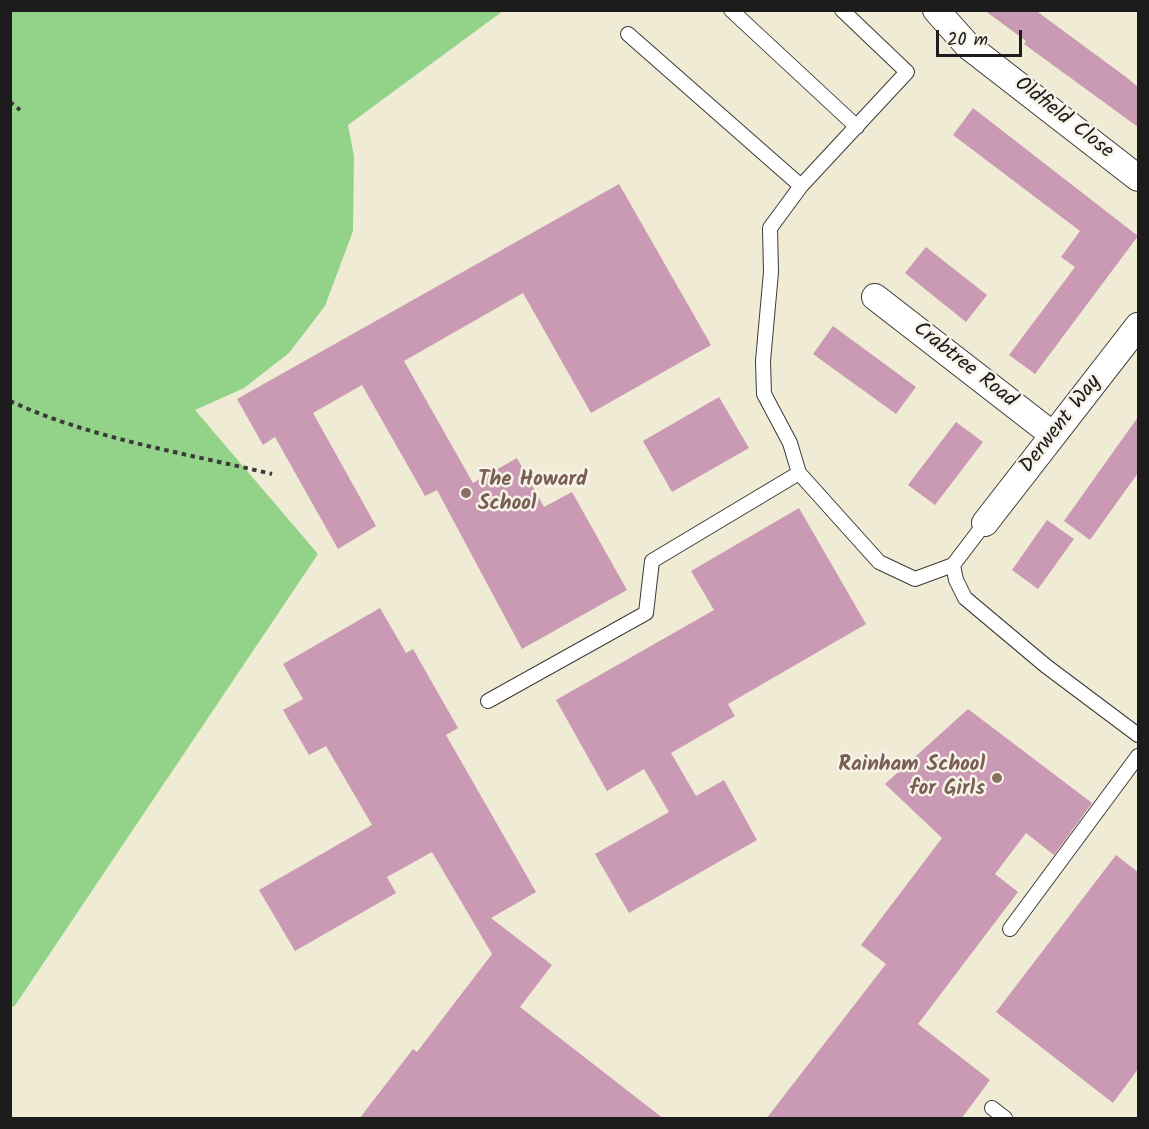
<!DOCTYPE html>
<style>
body{margin:0}
#map{position:relative;width:1149px;height:1129px;overflow:hidden;background:#f0ebd5;font-family:Kalam,sans-serif}
canvas{display:block}
.frame{position:absolute;inset:0;border:12px solid #1c1c1c;pointer-events:none}
.scale{position:absolute;left:936px;top:30px;width:86px;height:27px;box-sizing:border-box;border:3px solid #1c1c1c;border-top:0;padding-left:8px;font-size:18px;line-height:21px;white-space:nowrap;color:#1c1c1c;-webkit-text-stroke:4px #f7f3e8;paint-order:stroke}
</style>
<div id="map">
<canvas width="1149" height="1129"></canvas>
<div class="frame"></div>
<div class="scale">20 m</div>
</div>
<script>
const ctx = document.querySelector('canvas').getContext('2d');
ctx.lineJoin = 'round';
function fillPath(path, color) {
  ctx.fillStyle = color;
  ctx.fill(path, 'evenodd');
}
function strokePath(path, color, width, dash) {
  ctx.strokeStyle = color;
  ctx.lineWidth = width;
  ctx.lineCap = dash ? 'butt' : 'round';
  ctx.setLineDash(dash || []);
  ctx.stroke(path);
}
function drawText(font, color, halo, rows, align = 'center') {
  ctx.font = font + ' Kalam,sans-serif';
  ctx.lineWidth = 5;
  ctx.setLineDash([]);
  ctx.textBaseline = 'middle';
  ctx.strokeStyle = halo;
  ctx.fillStyle = color;
  for (const [text, x, y, turn = 0] of rows) {
    ctx.save();
    ctx.translate(x, y);
    ctx.rotate((+turn || 0) * Math.PI / 180);
    ctx.textAlign = isNaN(turn) ? turn : align;
    if (halo) ctx.strokeText(text, 0, 0);
    ctx.fillText(text, 0, 0);
    ctx.restore();
  }
}
fillPath(new Path2D(`
 M11,10l492,1 -155,114 6,31 -1,75 -28,75 -36,47 -45,35 -49,22 123,144 -304,453 -4,-2z`), '#93d389');
fillPath(new Path2D(`
 M984,10h51l91,67 12,10v40l-114,-83 2,-3z
 M973,108l165,128 -103,138 -26,-19 66,-88 -14,-10 19,-26 -127,-96z
 M619,184l92,161 -120,68 -68,-120 -119,68 69,122 44,-25 27,49 28,-15 55,98 -105,59 -85,-159 -12,6 -63,-111 -49,28 63,113 -38,23 -63,-112 -12,8 -26,-46z
 M926,247l61,48 -21,27 -61,-49z
 M833,326l83,61 -20,27 -83,-60z
 M719,397l30,51 -77,44 -29,-51z
 M1138,417v56l-48,67 -26,-19z
 M956,422l27,20 -48,63 -27,-20z
 M799,508l67,116 -138,80 7,12 -64,37 25,43 28,-16 33,60 -128,73 -34,-59 74,-42 -25,-43 -37,22 -51,-91 158,-90 -23,-39z
 M1047,520l27,19 -36,50 -26,-19z
 M380,608l26,45 7,-4 45,79 -12,7 90,157 -45,26 61,47 -32,42 144,112h-305l54,-70 4,3 75,-98 -60,-102 -45,25 9,16 -101,58 -36,-61 113,-65 -46,-79 -17,9 -26,-45 20,-11 -20,-35z
 M968,709l124,94 -38,52 -28,-22 -31,41 23,18 -100,132 72,56 -29,39h-195l120,-155 -25,-19 81,-107 -57,-54z
 M1116,855l22,17v197l-25,34 -117,-91z`), '#ca99b3');
const service = new Path2D(`
 M731,10l126,117
 M628,34l173,152
 M799,473l-9,-30 -26,-49 -1,-33 8,-89 -1,-44 31,-42 106,-114 -65,-62
 M953,565l3,15 9,18 81,68 92,69
 M488,701l158,-88 6,-52 147,-88 80,89 36,17 38,-14 32,-42
 M1010,929l128,-173
 M992,1108l13,10`);
const minor = new Path2D(`
 M936,10l32,36 170,132
 M875,297l178,138
 M985,523l153,-197`);
strokePath(service, '#3c3b38', 16);
strokePath(minor, '#3c3b38', 28);
strokePath(new Path2D(`
 M10,102l10,8
 M10,401c82,38 175,52 262,73`), '#3c3b38', 4, [4.5, 4.5]);
strokePath(service, '#fff', 14);
strokePath(minor, '#fff', 26);
for (const [x, y, r, color] of [
 [466,493,6,"#8d6e63"],
 [997,778,6,"#8d6e63"]
]) {
  const dot = new Path2D();
  dot.arc(x, y, r, 0, 2 * Math.PI);
  ctx.fillStyle = color;
  ctx.fill(dot);
  strokePath(dot, '#f7f3e8', 2);
}
drawText('21px', '#1c1c1c', '#f7f3e8', [
 ["Oldfield Close",1063,119,38],
 ["Crabtree Road",964,366,38],
 ["Derwent Way",1062,425,-52]
]);
drawText('bold 21px', '#785e54', '#f7f3e8', [
 ["The Howard",478,481],
 ["School",478,505],
 ["Rainham School",985,766,"right"],
 ["for Girls",985,790,"right"]
], 'left');
</script>
